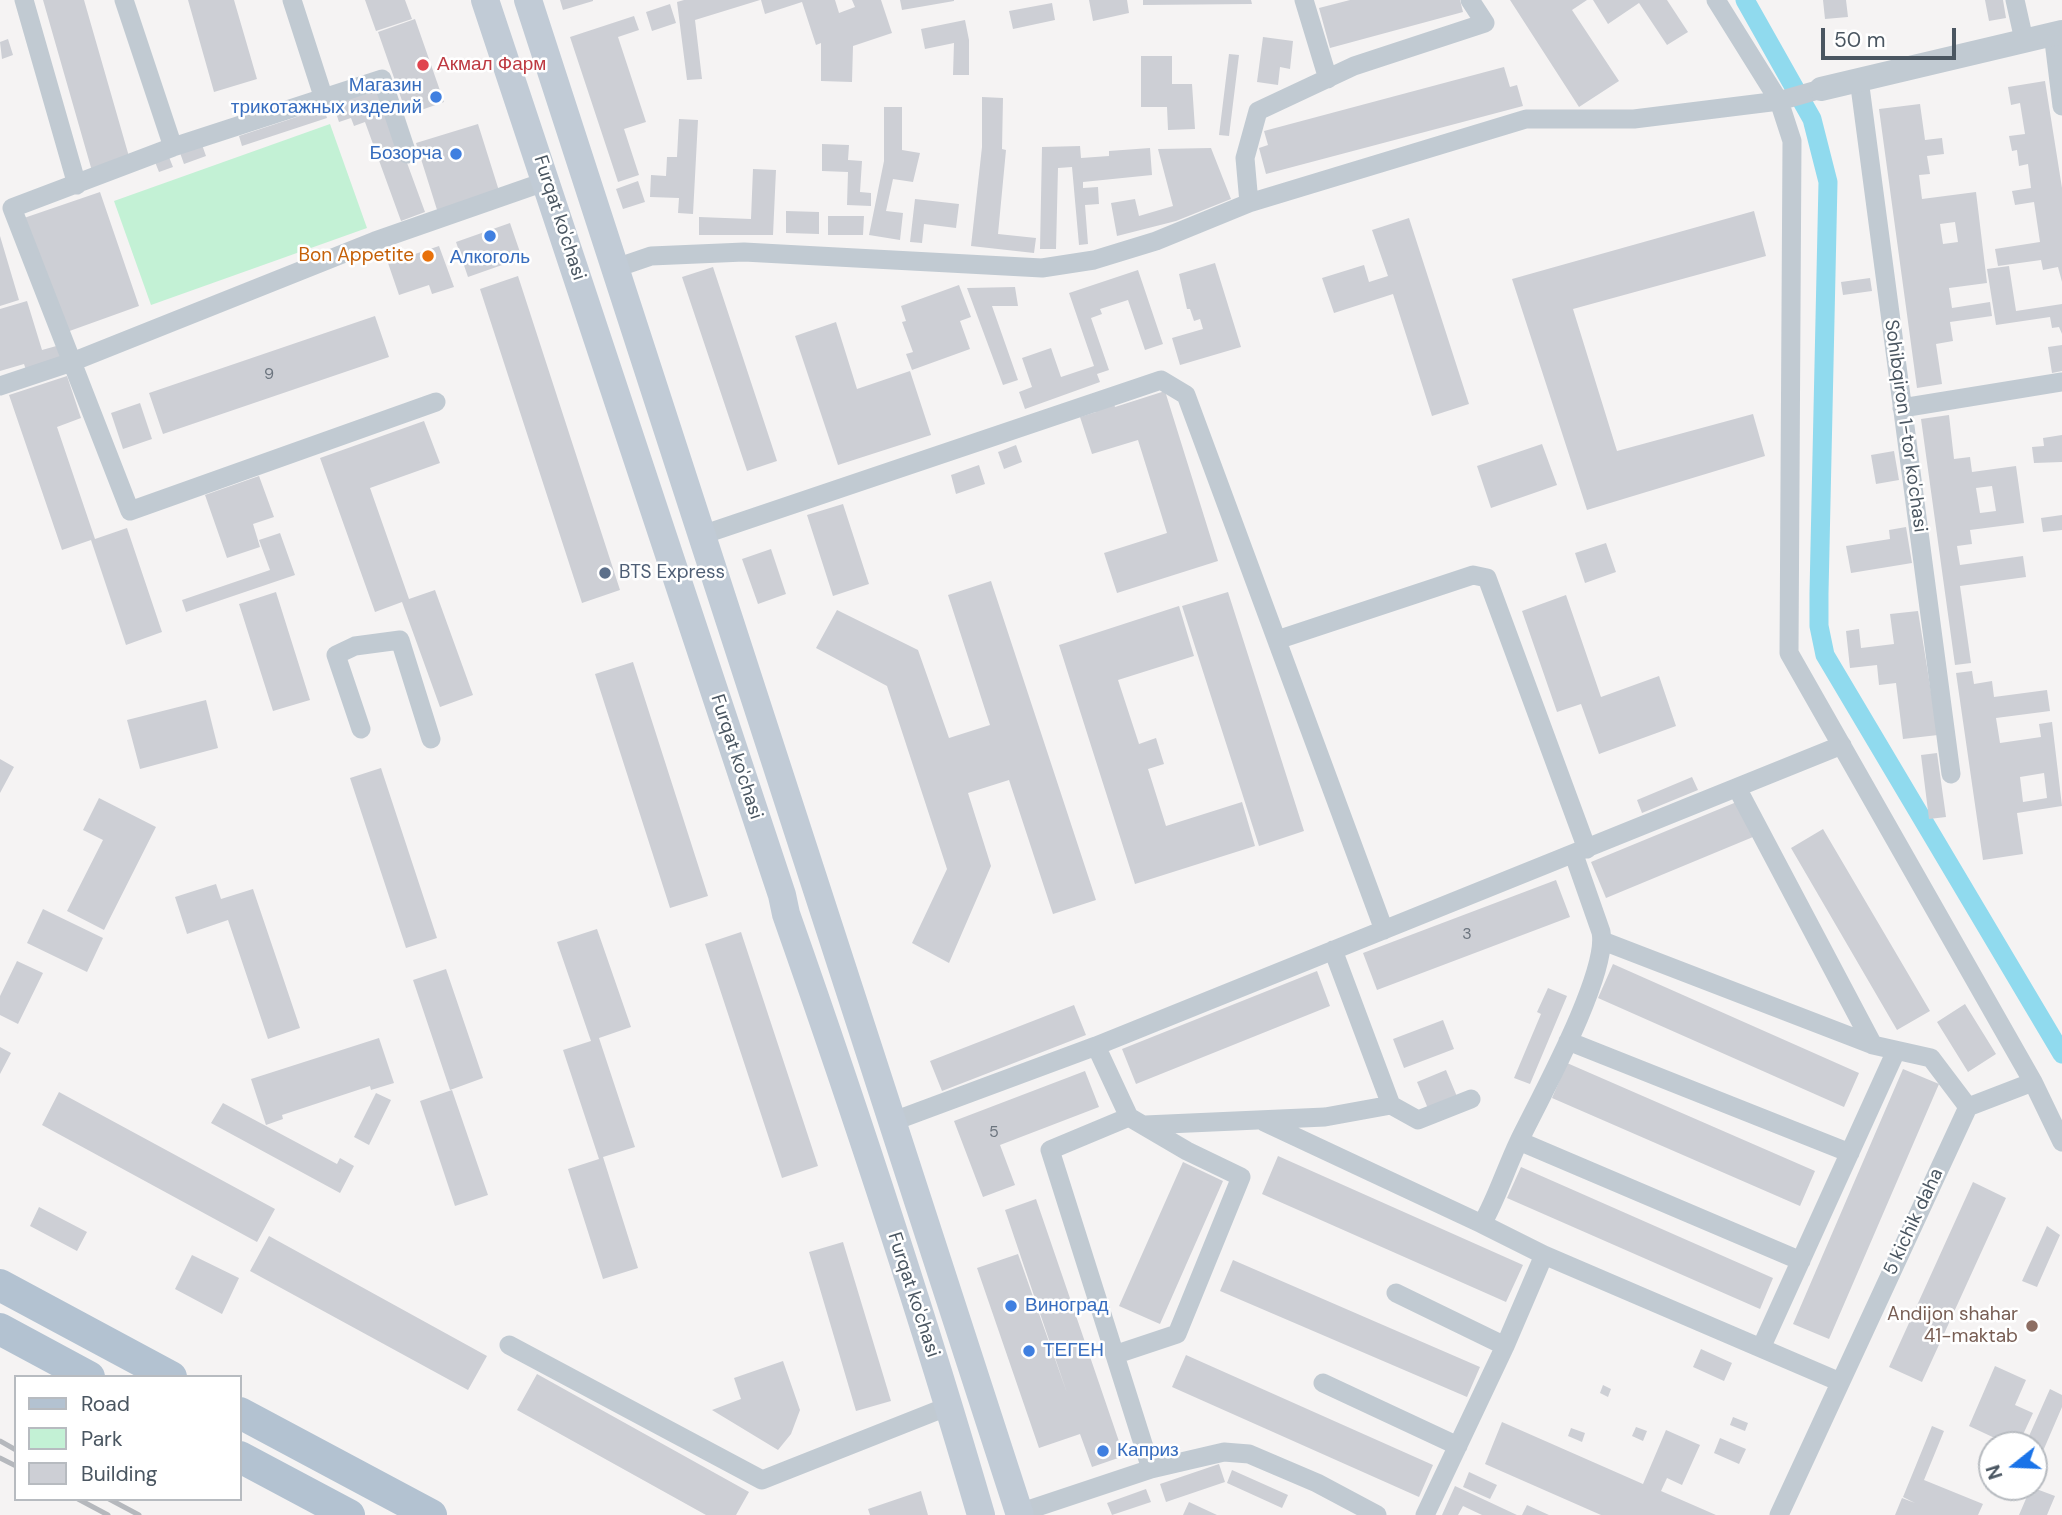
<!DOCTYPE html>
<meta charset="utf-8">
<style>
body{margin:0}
#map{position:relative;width:2062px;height:1515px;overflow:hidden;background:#f5f3f3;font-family:"DM Sans",sans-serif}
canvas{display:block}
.legend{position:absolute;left:14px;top:1375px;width:228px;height:126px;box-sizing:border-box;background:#fff;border:2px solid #b7bbc0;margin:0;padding:9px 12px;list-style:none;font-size:21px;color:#4a5661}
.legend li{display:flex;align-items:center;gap:14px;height:35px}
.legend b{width:35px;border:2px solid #b7bbc0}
.north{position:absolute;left:1978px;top:1431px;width:70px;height:70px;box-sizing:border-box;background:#fff;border:2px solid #b7bbc0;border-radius:50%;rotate:252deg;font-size:19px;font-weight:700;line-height:28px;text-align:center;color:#4a5661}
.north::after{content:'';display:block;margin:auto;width:24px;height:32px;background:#1a73e8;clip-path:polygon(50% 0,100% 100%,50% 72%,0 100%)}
.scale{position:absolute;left:1821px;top:28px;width:135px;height:32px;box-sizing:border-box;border:4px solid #4a5661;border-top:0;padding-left:9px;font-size:21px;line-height:24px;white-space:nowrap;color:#4a5661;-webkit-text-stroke:5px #fff;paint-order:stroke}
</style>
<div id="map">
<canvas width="2062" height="1515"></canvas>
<ul class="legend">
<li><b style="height:9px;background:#b3c2d1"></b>Road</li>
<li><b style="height:19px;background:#c3f1d5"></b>Park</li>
<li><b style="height:19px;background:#cdcfd5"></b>Building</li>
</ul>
<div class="north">N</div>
<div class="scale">50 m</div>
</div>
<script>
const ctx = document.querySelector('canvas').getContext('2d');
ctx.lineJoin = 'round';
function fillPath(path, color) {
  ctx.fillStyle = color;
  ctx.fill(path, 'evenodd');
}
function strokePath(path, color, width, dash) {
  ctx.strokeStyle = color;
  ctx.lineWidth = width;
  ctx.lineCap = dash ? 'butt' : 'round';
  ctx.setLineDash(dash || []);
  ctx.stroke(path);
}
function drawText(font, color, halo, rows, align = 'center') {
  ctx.font = font + ' "DM Sans",sans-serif';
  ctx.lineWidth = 5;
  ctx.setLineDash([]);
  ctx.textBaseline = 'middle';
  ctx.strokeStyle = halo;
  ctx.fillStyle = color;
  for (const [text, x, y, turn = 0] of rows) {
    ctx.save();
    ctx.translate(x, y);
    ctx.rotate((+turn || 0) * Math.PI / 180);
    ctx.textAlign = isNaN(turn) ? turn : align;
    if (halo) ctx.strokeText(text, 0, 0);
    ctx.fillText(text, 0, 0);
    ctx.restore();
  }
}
fillPath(new Path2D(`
 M330,124l37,104 -216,77 -37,-104z`), '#c3f1d5');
strokePath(new Path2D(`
 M1745,0l67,119 16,63 -9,411v33l6,29 237,399`), '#90daee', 19);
fillPath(new Path2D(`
 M43,0h41l46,160 -38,11z
 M188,0h46l23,79 -43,13z
 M365,0h40l7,19 -36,12z
 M560,0h33v1l-30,9z
 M684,0h76l-65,20 7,59 -15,1 -10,-78z
 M761,0h74l4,13 16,-6 -3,-7h29l11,33 -39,13 -1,36 -31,-1v-38l-5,2 -14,-43 -37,12z
 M900,0h54v1l-52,9z
 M1089,0h38l2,13 -36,8z
 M1143,0h108l1,4 -109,1z
 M1350,0h110l3,12 -133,36 -11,-40z
 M1510,0h77l-15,10 47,71 -40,26z
 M1593,0h74l21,32 -21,13 -28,-42 -31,21z
 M1823,0h23l2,17 -23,2z
 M1985,0h18l3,18 -17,3z
 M1052,3l3,17 -42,9 -4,-18z
 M670,4l6,19 -24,8 -6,-19z
 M634,16l5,14 -21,7 28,85 -22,7 15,46 -21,7 -48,-145z
 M415,19l29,83 -37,13 -29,-83z
 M965,20l4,20v35h-16l1,-32 -29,6 -4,-20z
 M1263,37l30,4 -3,28 -10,-2 -2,18 -21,-3z
 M8,39l5,16 -11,4 -2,-17z
 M1229,54l10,1 -10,81 -10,-1z
 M1141,56h31v28h20l3,45 -27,1 -1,-23h-26z
 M1504,67l6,20 7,-2 6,21 -257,68 -7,-26 9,-3 -4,-14z
 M2045,81l17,107v94l-4,-15 -15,3 -2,-10 -43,6 -3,-17 45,-7 -6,-40 -19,3 -3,-14 19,-3 -3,-24 -9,2 -2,-16 -5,1 -3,-15 16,-2 -5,-31 -9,2 -3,-18z
 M380,89l45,123 -24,9 -36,-99 -11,4 -3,-8 -12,4 -6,-18z
 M982,97l21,1 -1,51 4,1 -8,84 38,4 -2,15 -63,-7 11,-99z
 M1920,104l5,36 17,-2 2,16 -17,2 3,18 -11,1 3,24 54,-7 11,91 -38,5 3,20 38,-6 2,14 -42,6 3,19 -17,3 6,40 -25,4 -38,-279zM1955,222l3,20 -15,2 -3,-20z
 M884,107h18v43l18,3 -7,29 -20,-3 -7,32 17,2 -3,27 -31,-5 15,-74z
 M324,108l3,10 -85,28 -3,-10z
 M679,119l19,1 -5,94 -15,-1 1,-15 -29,-1 1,-22 15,1 1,-19h10z
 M478,124l22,70 -62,19 -22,-70z
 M201,142l5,14 -22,8 -5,-14z
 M822,144l27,1 -1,15 14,1 -2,31 11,1v13l-24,-1 1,-33 -26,-1z
 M1080,146l1,12 28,-2v-5l41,-3 2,27 -69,7v6l15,-1 1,17 -14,1 3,39 -9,1 -7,-78 -14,1 -2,81h-16l2,-102z
 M1211,148l20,51 -55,22 -59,15 -6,-33 24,-4 4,17 34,-10 -15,-57z
 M167,152l6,15 -14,5 -6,-15z
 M753,169l23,1 -3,65h-74v-18l52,2z
 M638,181l7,21 -22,7 -7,-20z
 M100,192l39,114 -75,27 -40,-115z
 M915,199l44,5 -3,24 -32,-4 -2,19 -12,-1z
 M786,211l33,1v22l-33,-1z
 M1754,211l12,45 -193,53 44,142 136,-37 12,42 -178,54 -75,-231z
 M828,216h36l-1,19h-35z
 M1409,218l60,186 -37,12 -39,-122 -59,19 -12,-35 42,-13 5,17 19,-6 -16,-46z
 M510,223l12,35 -54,19 -12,-35z
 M0,236l19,64 -19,6z
 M439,246l15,41 -22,7 -3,-9 -30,10 -11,-32z
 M1215,263l26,84 -61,18 -8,-27 31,-9 -3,-10 -6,2 -4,-12h-3l-8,-35z
 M2009,266l7,45 46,-7v30l-3,-7 -7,1 -2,-11 -54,8 -9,-56z
 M713,267l64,194 -30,10 -65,-194z
 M1138,270l25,74 -18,6 -17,-50 -28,9 2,5 -11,4 18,52 -12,4 3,8 -75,27 -6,-17 13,-5 -10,-29 29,-10 10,29 33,-11 -25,-73z
 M518,276l102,314 -38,13 -102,-314z
 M1870,278l2,13 -29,4 -2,-13z
 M959,285l12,32 -11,4 10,28 -58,21 -6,-16 7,-2 -11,-30 4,-1 -5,-15z
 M1015,287l3,19h-26l26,74 -15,5 -36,-97z
 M27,301l15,49 18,-5 5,16 -38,12 -3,-9 -24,7v-62z
 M375,316l14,41 -226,77 -14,-41z
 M836,322l21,67 53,-18 21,64 -93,30 -43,-129z
 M2062,345v26l-10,2 -4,-26z
 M67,376l14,42 -24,9 38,112 32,-11 35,104 -36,13 -35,-105 -29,10 -53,-155z
 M1165,391l53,170 -101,32 -13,-40 63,-20 -29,-93 -46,14 -12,-37 16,-5 -2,-6 19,-6 2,7z
 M140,403l12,36 -29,10 -12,-36z
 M1949,415l5,44 16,-2 2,15 44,-6 8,57 -54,7 2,14 -15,2 3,19 63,-9 3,21 -66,9 11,77 -16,2 -34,-246zM1992,486l4,25 -16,2 -4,-25z
 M424,421l16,42 -70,25 39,111 26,-9 38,105 -33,12 -38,-105 -27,10 -55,-154z
 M2062,435v27l-28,1 -2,-16 12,-1 -1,-8z
 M1542,444l15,41 -66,23 -14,-42z
 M1016,445l6,17 -18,7 -6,-17z
 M1894,451l5,29 -23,4 -5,-29z
 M979,465l6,19 -29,10 -5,-19z
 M259,476l15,41 -21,7 7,23 -33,11 -22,-63z
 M843,504l26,80 -36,12 -26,-81z
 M2062,515v15l-19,2 -2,-14z
 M1906,527l6,36 -61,10 -5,-27 44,-7 -1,-9z
 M280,533l15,42 -109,37 -4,-12 88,-30 -11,-30z
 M1606,543l10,29 -31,11 -10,-30z
 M771,549l15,45 -28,10 -16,-45z
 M991,581l105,319 -43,14 -44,-134 -41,13 23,73 -42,97 -37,-20 35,-74 -60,-183 -71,-38 21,-38 81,40 31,88 41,-13 -42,-130z
 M276,592l34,108 -37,11 -34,-107z
 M1228,592l76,239 -45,15 -77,-240z
 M1566,595l35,102 58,-21 17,50 -77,28 -18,-50 -24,8 -35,-101z
 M1179,606l15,50 -76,24 21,64 17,-6 8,26 -16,5 18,57 76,-24 13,44 -120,38 -76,-239z
 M1918,611l20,124 -35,4 -7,-56 -17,2 -2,-20 -27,3 -4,-37 13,-2 2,19 33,-4 -4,-30z
 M633,662l75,234 -38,12 -75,-234z
 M1972,671l2,13 18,-3 2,16 53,-7 3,21 -54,7 4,25 41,-6 -2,-13 13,-2 10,84 -45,7 6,41 -40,6 -27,-187zM2044,773l3,25 -24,4 -3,-25z
 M206,700l12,48 -78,21 -13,-49z
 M1937,753l9,64 -17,2 -8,-64z
 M0,759l14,8 -14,26z
 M381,768l56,170 -31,10 -56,-170z
 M1692,777l6,13 -56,23 -5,-13z
 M99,798l57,29 -52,103 -37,-19 36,-71 -20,-10z
 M1739,801l14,36 -147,61 -15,-36z
 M1823,829l107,182 -33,19 -106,-182z
 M1556,880l14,37 -193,73 -14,-37z
 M216,884l5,15 32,-10 47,139 -32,11 -40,-119 -41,14 -12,-37z
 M43,909l60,29 -16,34 -60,-29z
 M597,929l34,98 -32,11 36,109 -32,10 35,111 -35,11 -35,-110 31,-10 -36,-109 28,-9 -34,-99z
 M741,932l77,234 -36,12 -77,-234z
 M17,961l26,12 -25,51 -18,-9v-19z
 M1613,964l246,109 -15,34 -246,-109z
 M446,969l37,109 -33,12 -37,-110z
 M1317,971l13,35 -194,78 -14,-35z
 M1548,988l19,8 -37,88 -16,-6 27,-64 -4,-2z
 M1965,1004l31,50 -28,18 -31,-50z
 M1074,1005l12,30 -144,56 -12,-30z
 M1443,1020l11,29 -50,19 -11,-29z
 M379,1038l15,45 -23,7 -1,-4 -88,29 1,4 -17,6 -15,-46z
 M0,1047l11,6 -11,21z
 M1567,1063l248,108 -15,35 -248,-108z
 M1903,1069l36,15 -110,255 -36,-15z
 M1446,1070l12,29 -29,12 -12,-29z
 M1085,1071l14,36 -99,38 15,40 -32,12 -29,-76z
 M452,1090l36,105 -33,11 -35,-105z
 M59,1092l216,117 -18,33 -215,-117z
 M376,1093l15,7 -22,45 -15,-8z
 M223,1103l114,61 3,-6 14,8 -14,27 -129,-70z
 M1278,1156l245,109 -17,37 -244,-108z
 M1183,1162l40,19 -63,143 -41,-18z
 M1521,1167l252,111 -13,31 -253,-111z
 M1973,1182l33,16 -84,184 -33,-15z
 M1036,1199l88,257 -32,11 -12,-33 -41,14 -62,-180 41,-14 49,139 -62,-183z
 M39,1207l48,25 -10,19 -47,-25z
 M2047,1226l13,9 -23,52 -15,-6z
 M269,1236l218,120 -19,34 -218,-119z
 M843,1242l48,159 -35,10 -47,-159z
 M192,1255l47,23 -17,36 -47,-25z
 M1233,1260l247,107 -13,30 -247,-106z
 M1701,1349l31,14 -8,18 -31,-14z
 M1186,1355l247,110 -14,32 -247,-110z
 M783,1361l17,49 -9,24 -13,16 -66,-40 29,-11 -7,-21z
 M1995,1366l31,14 -11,25 18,8 -13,28 -18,-8 -3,7 -30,-14z
 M537,1374l212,118 -13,23h-30l-189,-105z
 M1603,1385l8,4 -3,8 -8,-4z
 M2050,1389l12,6v12l-25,58 -3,-20h-9z
 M1733,1417l15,6 -3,8 -15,-6z
 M1502,1422l141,62 23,-54 34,15 -18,40 -15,-7 -6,13 55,24h-115l-116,-51z
 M1932,1426l12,5 -20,49 59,24 -5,11h-83l7,-17 13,5 -12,-6z
 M1636,1427l11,4 -4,10 -11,-5z
 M1571,1428l14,5 -3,9 -14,-6z
 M1720,1438l26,11 -7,15 -25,-11z
 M1219,1464l6,18 -59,20 -6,-18z
 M1232,1470l56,25 -6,13 -55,-25z
 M1469,1472l28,13 -7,14 -27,-12z
 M1455,1486l62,29h-35l-19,-9 -5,9h-16z
 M2031,1487l24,9 -8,19h-28z
 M1146,1489l5,13 -39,13 -5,-12z
 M921,1491l7,24h-58l-2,-6z
 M1189,1502l28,13h-34z
 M1527,1505l22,10h-27z`), '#cdcfd5');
strokePath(new Path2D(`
 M24,0l53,185
 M124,0l49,147
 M292,0l32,99
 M1304,0l24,79
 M1716,0l63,101 13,40 -3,512 244,429 29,60
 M2015,0l9,40
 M2053,33l9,73
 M1859,79l92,695
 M407,154l-25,-75 -209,68 -161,61 118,303 306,-109
 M1249,203l-4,-45 13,-47 96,-45 131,-43 -15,-23
 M613,269l38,-13 93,-4 298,16 52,-8 62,-19 93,-38 277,-84h108l145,-18 42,-12
 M0,386l72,-24 303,-121 172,-60
 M1902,408l160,-26
 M699,536l462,-156 25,15 198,535
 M1277,640l196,-65 14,3 100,271
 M361,729l-25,-74 19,-9 45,-6 31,99
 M1737,788l136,257 58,13 37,49
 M1603,941l270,104
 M1333,950l58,155
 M1568,1041l282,112
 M1096,1046l33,71 58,34 54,26 -64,157 -60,20
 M1129,1117l-79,33 101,319
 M894,1121l202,-75 746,-301
 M1264,1122l218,102
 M1145,1125l180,-8 66,-12 27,15 53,-21
 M1519,1141l282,120
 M1544,1255l296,127
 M1396,1293l109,53
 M509,1345l253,135 187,-74
 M1761,1348l135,-297
 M1323,1383l135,63
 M1019,1513l132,-44 73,-17 25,2 68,29 60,32
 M1425,1515l80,-169 39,-91 -62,-31c15,-26 24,-56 37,-83 21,-43 90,-168 82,-209l-27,-77
 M1779,1515l189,-408 65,-25`), '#c1cad2', 19);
strokePath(new Path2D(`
 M1821,89l241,-57`), '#c1cad2', 24);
strokePath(new Path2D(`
 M485,0l297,895 4,19c70,199 136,399 195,601
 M528,0l492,1515`), '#c1cbd6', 28);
strokePath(new Path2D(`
 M0,1285l171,92
 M0,1329l89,48
 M240,1413l191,102
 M240,1457l109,58`), '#b3c2d1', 32);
strokePath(new Path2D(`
 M0,1441l16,9
 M0,1458l16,8
 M78,1499l30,16
 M109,1499l30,16`), '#b5b8bd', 5);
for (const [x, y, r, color] of [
 [423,65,7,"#e0444e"],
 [436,97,7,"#3f7fe0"],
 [456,154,7,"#3f7fe0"],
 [490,236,7,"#3f7fe0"],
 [428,256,7,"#e8710a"],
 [605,573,7,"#5c6f8a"],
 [1011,1306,7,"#3f7fe0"],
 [2032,1326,7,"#8d6e63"],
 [1029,1351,7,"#3f7fe0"],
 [1103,1451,7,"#3f7fe0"]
]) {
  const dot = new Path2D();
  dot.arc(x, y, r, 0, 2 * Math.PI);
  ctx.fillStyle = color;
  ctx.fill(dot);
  strokePath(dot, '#fff', 2.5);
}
drawText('16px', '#6b747e', null, [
 ["9",269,375],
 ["3",1467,935],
 ["5",994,1133]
]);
drawText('19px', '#be3a42', '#fff', [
 ["Акмал Фарм",437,65]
], 'left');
drawText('19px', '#366cbe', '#fff', [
 ["Магазин",422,86,"right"],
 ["трикотажных изделий",422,108,"right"],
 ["Бозорча",442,154,"right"],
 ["Алкоголь",490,258,"center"],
 ["Виноград",1025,1306],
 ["ТЕГЕН",1043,1351],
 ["Каприз",1117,1451]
], 'left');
drawText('19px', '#4a5661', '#fff', [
 ["Furqat ko'chasi",559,218,72],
 ["Sohibqiron 1-tor ko'chasi",1905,426,82],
 ["Furqat ko'chasi",736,757,72],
 ["5 kichik daha",1914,1222,-65],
 ["Furqat ko'chasi",913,1295,72]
]);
drawText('19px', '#c56008', '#fff', [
 ["Bon Appetite",414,256]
], 'right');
drawText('19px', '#4e5e75', '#fff', [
 ["BTS Express",619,573]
], 'left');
drawText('19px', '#785e54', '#fff', [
 ["Andijon shahar",2018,1315],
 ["41-maktab",2018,1337]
], 'right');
</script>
